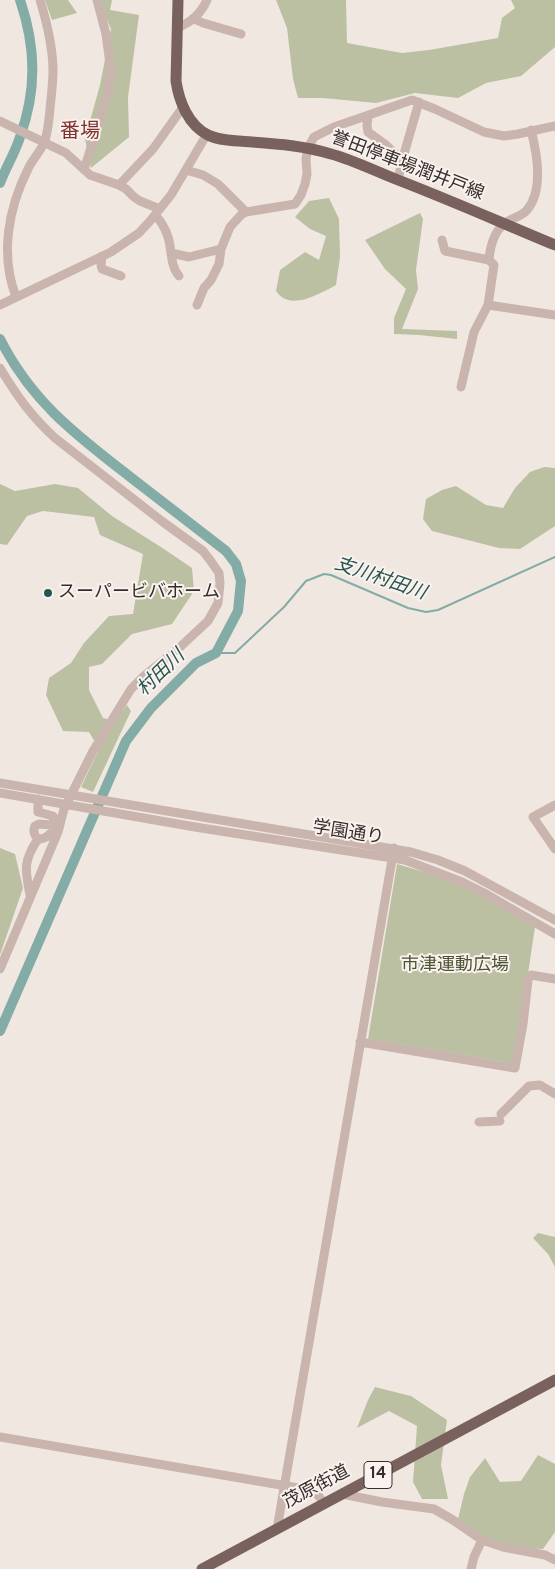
<!DOCTYPE html>
<meta charset="utf-8">
<style>
body{margin:0}
canvas{display:block;background:#f1e7e1}
</style>
<canvas width="555" height="1569"></canvas>
<script>
const ctx = document.querySelector('canvas').getContext('2d');
ctx.lineJoin = 'round';
function fillPath(path, color) {
  ctx.fillStyle = color;
  ctx.fill(path, 'evenodd');
}
function strokePath(path, color, width, dash) {
  ctx.strokeStyle = color;
  ctx.lineWidth = width;
  ctx.lineCap = dash ? 'butt' : 'round';
  ctx.setLineDash(dash || []);
  ctx.stroke(path);
}
function drawText(font, color, halo, rows, align = 'center') {
  ctx.font = font + ' Overpass,"Noto Sans JP",sans-serif';
  ctx.lineWidth = 4;
  ctx.setLineDash([]);
  ctx.textBaseline = 'middle';
  ctx.strokeStyle = halo;
  ctx.fillStyle = color;
  for (const [text, x, y, turn = 0] of rows) {
    ctx.save();
    ctx.translate(x, y);
    ctx.rotate((+turn || 0) * Math.PI / 180);
    ctx.textAlign = isNaN(turn) ? turn : align;
    if (halo) ctx.strokeText(text, 0, 0);
    ctx.fillText(text, 0, 0);
    ctx.restore();
  }
}
fillPath(new Path2D(`
 M45,0h23l9,13 -25,7z
 M98,0h14l-2,10 29,5 -11,82 1,40 -38,31 -6,-29 15,-54 11,-56z
 M276,0h70l1,43 55,10 27,-3 69,-12 4,-20 13,-10 -4,-8h44v47l-34,29 -35,7 -28,15 -43,-5 -39,10 -53,-5h-25l-5,-19 -6,-51z
 M329,198l10,21 1,38 -4,28c-17,9 -46,27 -60,6l4,-21 25,-18 14,8 7,-24 -16,-7 -15,-12 14,-16z
 M420,213l3,6 -7,51 2,19 -16,40 55,2v8l-38,-4 -25,-1v-16l12,-29 -21,-20 -20,-29z
 M544,467l11,1v58l-35,23 -21,-1 -67,-17 -9,-12 3,-20 16,-9 14,-4 30,19 17,3 12,-20 15,-16z
 M0,484l15,7 40,-7 23,4 34,28 52,33 28,19 2,23 -22,33 -40,10 -30,30 -13,3v23l14,28 12,3 12,-16 4,6 -38,81 -12,-5 18,-38 -10,-17 -26,-1 -17,-36 3,-17 22,-15 13,-20 25,-27 24,-2 10,-60 -43,-19 -6,-18 -51,-6 -16,5 -20,29 -7,-1z
 M0,848l15,6 8,34 -23,67z
 M397,864l37,11 35,14 66,38 -20,133 -3,3 -144,-24z
 M538,1233l17,4v30l-7,-13 -15,-16z
 M375,1387l36,9 36,24 -6,45 7,34h-26l-9,-17 4,-56 -28,-15 -32,17 11,-28z
 M538,1455l17,9v68l-12,17 -47,-2 -38,-28 6,-25 6,-17 15,-19 15,24 21,-1z`), '#bbc0a2');
strokePath(new Path2D(`
 M216,653h19l49,-46 22,-26 18,-7 7,1 77,33 18,4 12,-2 117,-53`), '#83aca6', 2);
strokePath(new Path2D(`
 M0,183c6,-16 15,-30 20,-46 17,-47 16,-90 0,-137
 M0,339c32,63 75,95 129,137 32,25 65,50 97,75l10,13 5,17 -3,30 -22,42 -20,10 -45,45 -25,33 -126,290`), '#83aca6', 10);
strokePath(new Path2D(`
 M194,19l9,4 38,11
 M177,28c14,-6 23,-13 30,-28
 M368,115l-1,11 1,6 18,13 16,16
 M0,121l66,32 24,22 29,10 7,4 8,8 6,4 20,8
 M84,170l24,-78 3,-20 -5,-38 -9,-34
 M186,170l17,5 15,9 28,28
 M398,180l4,-19 17,-59
 M119,185l34,-36 30,-42
 M155,215c6,6 10,13 13,22 4,12 2,29 11,39
 M442,240l3,11 44,9
 M171,253l18,4 32,-8
 M102,256l-1,9 1,4 19,7
 M16,297c-16,-42 -8,-88 12,-128 4,-9 12,-17 16,-26 4,-10 5,-23 6,-34 1,-12 3,-25 3,-38 0,-24 -6,-48 -13,-71
 M0,305l111,-53 28,-19 11,-12 21,-26 36,-61
 M197,305l7,-17 7,-8 8,-16 2,-15 9,-22 11,-12 5,-3 49,-8 6,-9 4,-11 2,-10 -1,-15 2,-11 6,-11 20,-10 78,-27 23,9 49,23 20,4 14,-2 37,-8
 M488,305l67,10
 M0,368c17,28 31,48 55,70l108,84 40,29 7,9 9,13 1,10 -2,20 -10,18 -29,27 -35,28 -13,13 -38,62 -29,58 -6,23 -58,137
 M461,387l13,-55 14,-27 6,-40 -5,-5c1,-12 5,-28 15,-36 6,-6 16,-6 23,-14 17,-20 10,-57 4,-80
 M0,783l411,69 27,8 27,11 90,49
 M0,793l195,34 210,33 57,22 22,11 71,41
 M38,799v13l15,4 1,3 -2,6 -13,-1 -4,2c-3,6 1,16 9,12 4,-1 6,-5 10,-7l4,1
 M555,805l-22,12 22,32
 M30,895c-5,-26 -7,-34 8,-56
 M360,1042l155,26 8,-44 5,-44 3,-5 24,4
 M501,1114l28,-28 11,-1 15,9
 M479,1122l21,-1
 M0,1437l310,53c7,3 10,7 14,14
 M342,1494l40,8 52,7 19,11 29,20 21,7 42,8 10,5
 M277,1529l117,-681
 M471,1569l3,-12 8,-17`), '#c9b5ae', 9);
strokePath(new Path2D(`
 M178,0l-2,81c3,20 12,44 32,54 12,6 30,6 44,7 27,2 53,4 79,12 22,6 44,17 67,26 52,20 104,43 157,65
 M202,1569l353,-189`), '#79625e', 11);
for (const [x, y, r, color] of [
 [48,593,5,"#255651"]
]) {
  const dot = new Path2D();
  dot.arc(x, y, r, 0, 2 * Math.PI);
  ctx.fillStyle = color;
  ctx.fill(dot);
  strokePath(dot, '#f9f2ee', 2);
}
for (const [x, y, w] of [
 [378,1475,28]
]) {
  const box = new Path2D();
  box.roundRect(x - w / 2, y - 13.5, w, 27, 4);
  ctx.fillStyle = '#f9f2ee';
  ctx.fill(box);
  strokePath(box, '#382d2c', 1);
}
drawText('bold 16px', '#382d2c', null, [
 ["14",378,1475]
]);
drawText('18px', '#382d2c', '#f9f2ee', [
 ["誉田停車場潤井戸線",407,167,21],
 ["学園通り",348,834,9],
 ["茂原街道",317,1488,-28]
]);
drawText('18px', '#382d2c', '#f9f2ee', [
 ["スーパービバホーム",58,593]
], 'left');
drawText('18px', '#4e5432', '#f9f2ee', [
 ["市津運動広場",455,966]
]);
drawText('italic 19px', '#255651', '#f9f2ee', [
 ["支川村田川",380,580,19],
 ["村田川",162,674,-44]
]);
drawText('20px', '#80312c', '#f9f2ee', [
 ["番場",80,133]
]);
</script>
